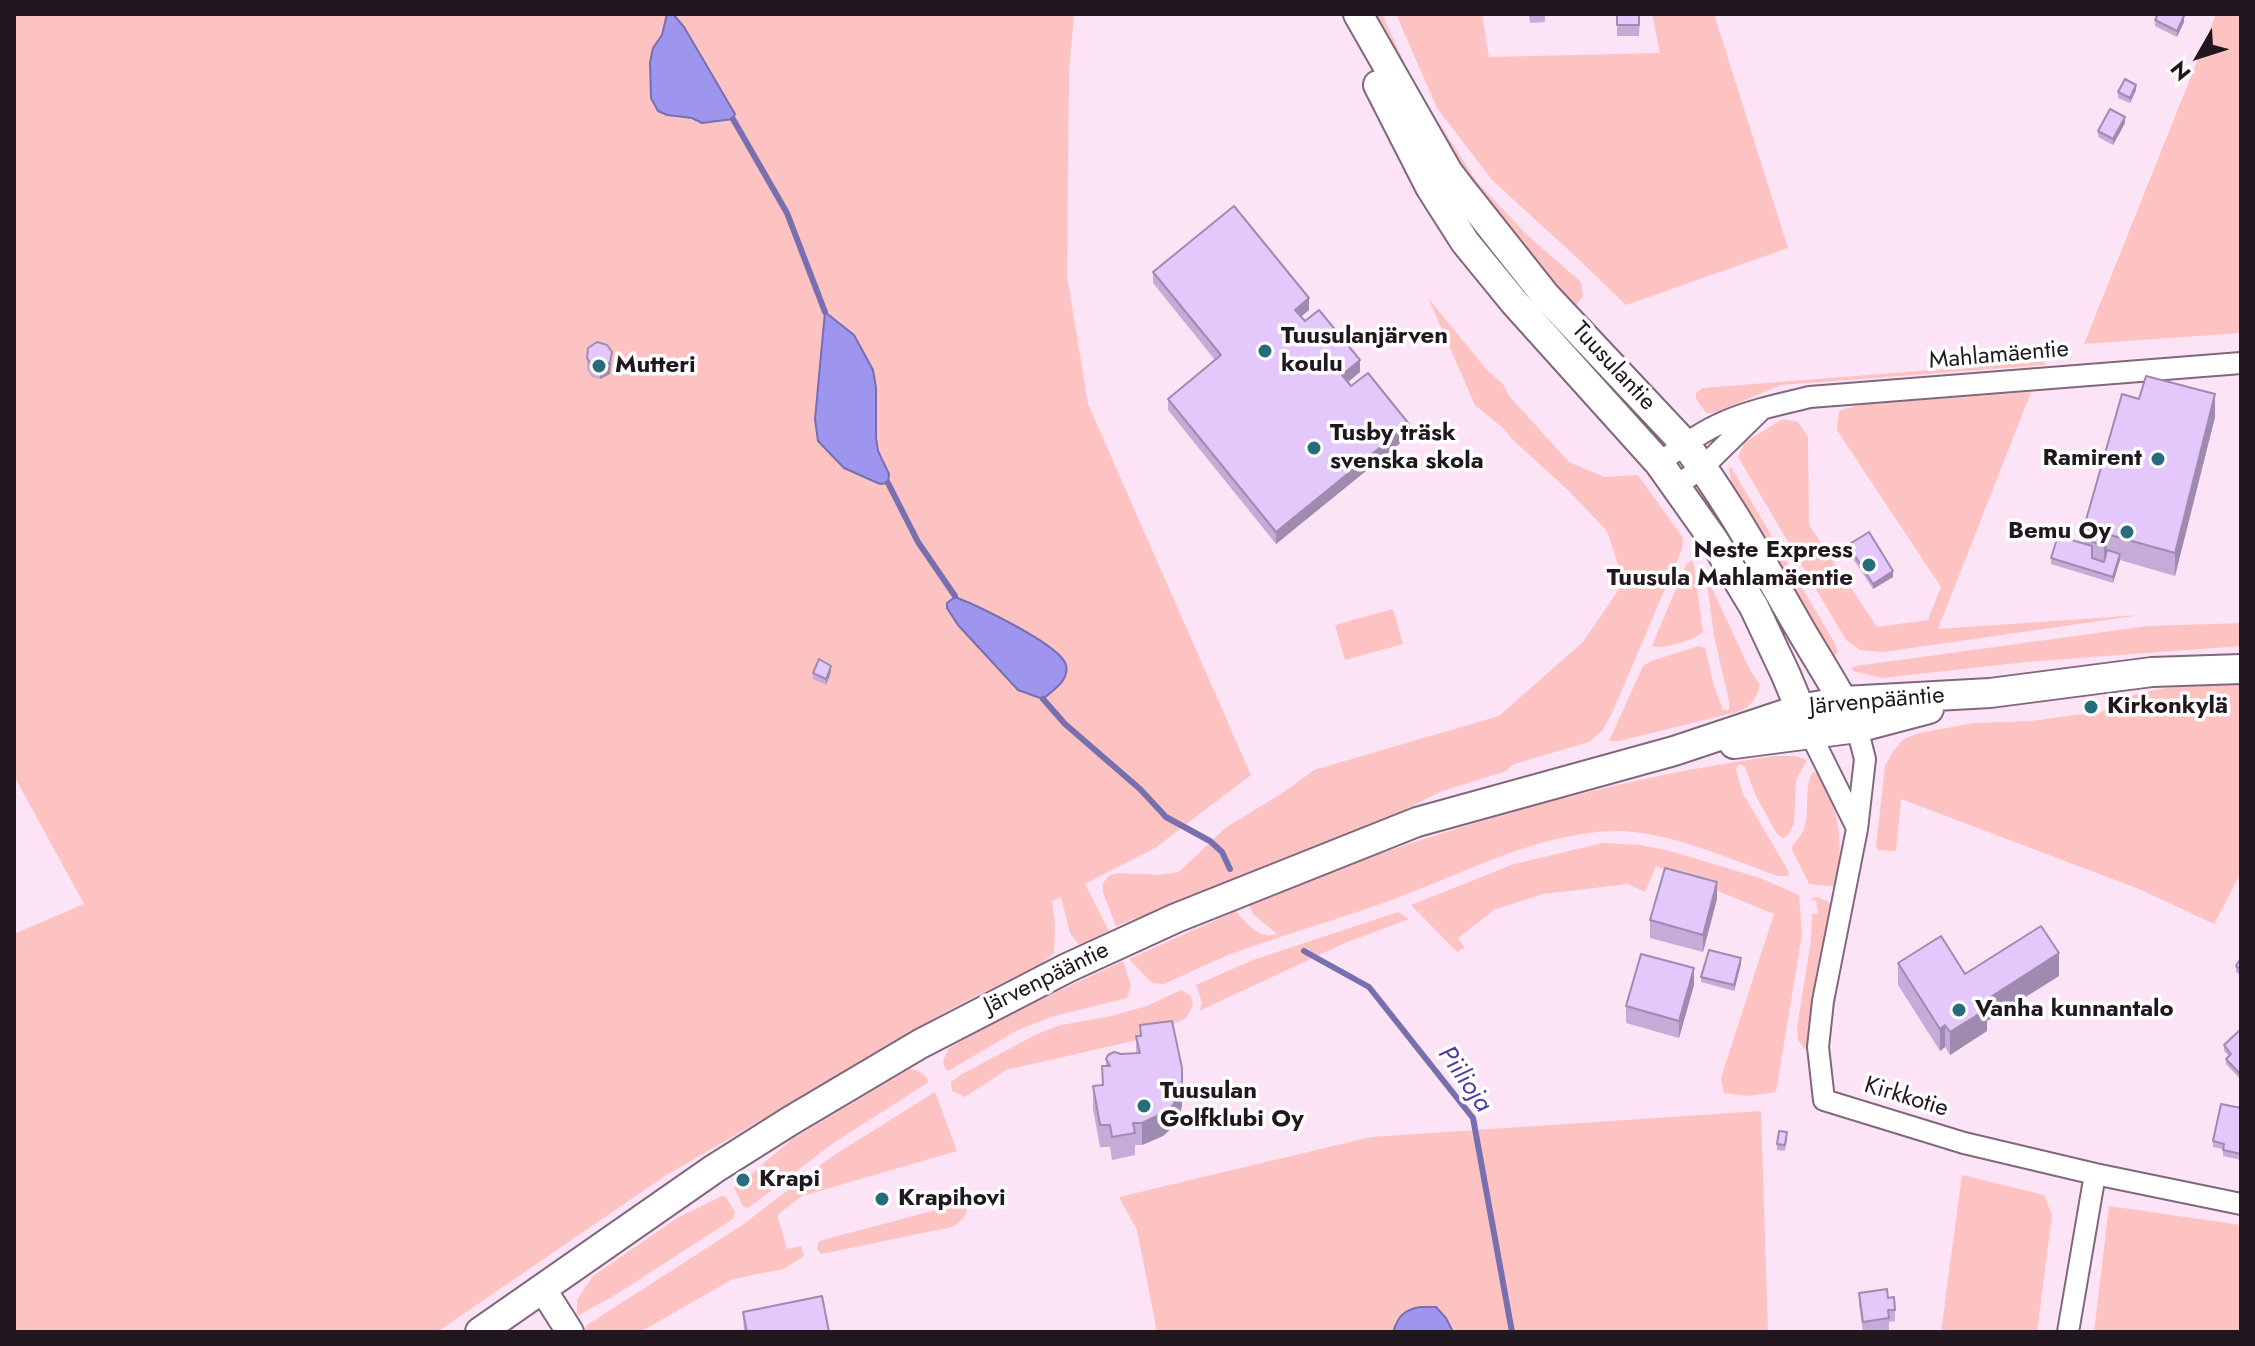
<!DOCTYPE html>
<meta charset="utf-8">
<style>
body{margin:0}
#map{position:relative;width:2255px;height:1346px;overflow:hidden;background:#fce4f6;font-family:Jost,sans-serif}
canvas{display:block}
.frame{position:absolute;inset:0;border:16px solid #21171f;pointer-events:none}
.north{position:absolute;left:2159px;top:16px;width:80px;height:80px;-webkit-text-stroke:6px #fff;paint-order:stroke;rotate:231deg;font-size:22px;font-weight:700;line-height:32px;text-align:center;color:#21171f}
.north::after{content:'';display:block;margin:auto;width:28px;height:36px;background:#21171f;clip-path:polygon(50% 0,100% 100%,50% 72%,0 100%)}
</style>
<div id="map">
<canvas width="2255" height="1346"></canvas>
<div class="frame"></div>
<div class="north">N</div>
</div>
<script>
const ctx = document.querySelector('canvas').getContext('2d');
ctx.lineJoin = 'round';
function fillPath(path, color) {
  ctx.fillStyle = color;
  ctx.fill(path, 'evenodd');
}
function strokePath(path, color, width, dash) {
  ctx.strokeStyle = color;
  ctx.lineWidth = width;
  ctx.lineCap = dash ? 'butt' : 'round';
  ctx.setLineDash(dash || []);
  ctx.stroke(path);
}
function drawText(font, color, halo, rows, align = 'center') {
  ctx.font = font + ' Jost,sans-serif';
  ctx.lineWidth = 7;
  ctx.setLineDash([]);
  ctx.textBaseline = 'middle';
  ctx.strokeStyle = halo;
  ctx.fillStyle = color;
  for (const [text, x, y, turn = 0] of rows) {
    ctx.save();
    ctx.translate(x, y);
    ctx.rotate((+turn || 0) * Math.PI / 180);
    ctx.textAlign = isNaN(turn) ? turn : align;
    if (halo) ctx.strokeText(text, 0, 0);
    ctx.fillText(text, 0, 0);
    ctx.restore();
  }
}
fillPath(new Path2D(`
 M14,14h1060l-5,60 -2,202 21,128 163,371 -96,73 -70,36 24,47 -30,14 -9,-12 -9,-36 -9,4 3,23 -1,29 -12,10 -84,42 -293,171 -228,156h-423v-398l70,-30 -70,-128z
 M1374,14h8l33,72 62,96 50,53 54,47 2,14 -9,13 -104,-123z
 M1396,14h86l7,43 171,-4 -8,-39h62l74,234 -162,57 -52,-50 -82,-75 -55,-72z
 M2216,14h25v319l-157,11z
 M1428,298l58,71 17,15 7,13 59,65 35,15 34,-2 45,63 -1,11 -69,162 -11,20 -13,11 -75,22 -8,7 -66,21 -62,31 -131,54 -131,49 -13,-33v-10l7,-8 9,-2 41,2 19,-3 46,-44 59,-36 30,-22 185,-54 84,-74 41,-60 -17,-51 -38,-40 -57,-52 -8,-10 -29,-24z
 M2045,361v4l-264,20 -67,28h-8l-10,-14v-6l7,-5z
 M2031,392l-93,237 203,-14 -258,37 -23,-2 -14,-10 -108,-183 7,-15 38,-23 15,3 10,15 1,88 68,102 51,-7 13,-33 -104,-157 2,-19 18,-6z
 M1731,467l103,175 4,10 -4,4 -12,-14 -75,-129 -16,-30 -2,-14z
 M1690,561h3l10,71c-9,8 -39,18 -51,14l34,-81z
 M1707,584h3l40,86 10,15c-4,14 -9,22 -23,27l-118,29h-10l34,-75 8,-5 48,-15 6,2 8,34 10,28h6v-9l-15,-65z
 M1393,609l10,35 -58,16 -10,-35z
 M2241,623v23l-215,16 -144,16 -29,-7 -1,-3 4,-2 292,-40z
 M2241,682v191l-27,51 -75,-35 -238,-90 -5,52 -18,-1 -2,-3 9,-81 9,-16 10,-11 15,-6 55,-10 58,-2 50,-7c16,7 30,-12 45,-17 37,-12 76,-12 114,-15z
 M1774,756h21l12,4 -11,20 -2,44 -6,11 -6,3 -5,-4 -21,-38 -11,-29 -6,-3 -3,6 7,24 46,78 -1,4h-10c-49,-17 -109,-45 -162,-45 -75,1 -145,39 -214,65 -52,20 -107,35 -160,54 -27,9 -52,23 -78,34l-12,-1 -23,-24 107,-48c10,13 25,29 41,23l-24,-20 -4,-9c34,-13 67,-29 101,-41 137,-48 280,-88 424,-108z
 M1819,772c22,44 23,66 18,115l-28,-3 -18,-36c3,-5 9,-11 12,-17 8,-17 0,-40 9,-58z
 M1603,843l38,2 29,6 90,27 39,17 3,40 -26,157 -29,4 -23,-3 -3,-15 53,-164 -118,-48 -11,26 -17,-8 -85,10 -49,16 -36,28 7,10 -8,4 -46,-47 103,-41z
 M1816,897l11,4 6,6 -21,89 -4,54h-2l-8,-10 -1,-12 14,-88 1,-26h6l-2,-14h-6z
 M1398,912l11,7 -64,24 -146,68 3,-8 -6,-18 57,-25z
 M1123,961l8,25 -4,12 -76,19 -33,13 -70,41 -3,-3 -2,-7 5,-12 47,-28z
 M1181,990l10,6 2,9 -7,13 -44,21 -136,31 -41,27 -13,-6 -1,-9 11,-8 75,-40 24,-9 46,-8 40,-11z
 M910,1069c10,2 14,4 19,13l-97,62 -84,64 -5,-2 -9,-19 15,-7 -1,-3 44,-38z
 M935,1092l22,59 -155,45 -25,19 10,34 14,-3 3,10 -21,13 -50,10 -93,53h-56l3,-7 154,-99 90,-69z
 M1761,1111l7,221h-611l-20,-102 -18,-33 252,-60z
 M1962,1175l82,20 8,20 -15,117h-96z
 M722,1196l4,1 9,15 -2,7 -121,78 -35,19v-16l16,-24 84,-58z
 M966,1202c2,13 -3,18 -14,25l-131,27 -4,-5 2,-8z
 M2109,1206l132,19v107h-147z`), '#fdc3c2');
const water = new Path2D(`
 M667,14h6l11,13 51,87 -2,5 -31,4 -10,-5 -25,-3 -9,-4 -7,-13 -1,-35 3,-15 9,-13z
 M825,312l29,23 19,35 3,18v50l2,13 11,23 -1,9 -8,1 -36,-16 -26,-27 -3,-22z
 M955,597c21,8 106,48 111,68 4,15 -13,25 -23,34l-25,-9 -60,-65 -11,-17v-5z
 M1420,1307h16l10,11 7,14h-60c5,-16 11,-22 27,-25z`);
fillPath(water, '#9e95ef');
strokePath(water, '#786fb1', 2);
strokePath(new Path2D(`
 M733,119l54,94 38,99
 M888,483l30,59 37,54
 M1043,699l22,25 75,65 26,28 44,24 12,11 8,17
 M1304,951l65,36 104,131 39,214`), '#786fb1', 6);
const minor = new Path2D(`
 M1659,463c21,-15 41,-31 65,-41 27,-12 57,-18 86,-25l431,-34
 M1676,486l27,-19 57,-56
 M1857,728l8,31 -8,70 -34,172 -5,46 6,53 140,43 131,31 146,30
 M1811,735l46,93
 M2068,1332l27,-158`);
const tertiary = new Path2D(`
 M542,1288l28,44`);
const secondary = new Path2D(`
 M1358,14l90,158 13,17 84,106 140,149c44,57 78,121 114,183 19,33 41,66 58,101
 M1378,85l52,102 35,55 49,60 145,161 54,76 41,68 32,68 25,60
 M1734,744l123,-16 72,-19
 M480,1332l234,-163 76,-48 130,-77 147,-76 109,-50 241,-96 257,-71 126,-42 44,-8 146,-8 162,-21 89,-3`);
strokePath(minor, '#81677c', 24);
strokePath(tertiary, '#81677c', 30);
strokePath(secondary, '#81677c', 32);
strokePath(minor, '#fff', 20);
strokePath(tertiary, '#fff', 26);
strokePath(secondary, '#fff', 28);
fillPath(new Path2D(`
 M1512,14h33v8l-15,1 -1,-8 -17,1z
 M1617,14h23l-1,22h-22z
 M2155,20l29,2 -7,15 -22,-11z
 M2136,90l-6,13 -12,-5v-6z
 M2125,123l-12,22 -15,-8v-6z
 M1153,272l156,38 -8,7 59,55 -12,10 61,54 -133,108 -108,-134v-11l47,-39 -62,-77z
 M587,358l25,5 -2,11 -10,5 -8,-2 -5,-8z
 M2139,399l76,18 -40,159 -55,-16 -7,23 -62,-19v-6l33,-14v-17z
 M1848,545l45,32 -20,12 -25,-38z
 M831,672l-5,13 -13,-6v-6z
 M1717,899l-14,53 -53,-14v-18z
 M2241,958v18l-5,-4v-6z
 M1898,963l67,11 94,2 -72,45v10l-37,24 -5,-8 -5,4 -42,-66z
 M1741,964l-7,27 -33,-9v-5z
 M1694,985l-15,53 -53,-15v-17z
 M1140,1025l42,43v37l-3,12 -6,10 -10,9 -21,9h-7v10l-23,5 -2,-13h-10l-7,-38v-23l9,-1v-19h4v-7l15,-5 15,-1v-17h4z
 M2241,1029v51l-15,-16v-5l3,-3 -5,-5v-6z
 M2241,1108v52l-18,-4v-7l-10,-2v-6z
 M1787,1138l-2,13 -8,-1v-6z
 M1859,1293l29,5 7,12v11l-6,1v8l-26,2 -4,-28z
 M743,1312l86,20h-85z`), '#c4abd8');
fillPath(new Path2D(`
 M2184,16v6l-7,15v-6z
 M2136,85v5l-6,13v-5z
 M2125,117v6l-12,22v-6z
 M1309,298v12l-14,11v-11z
 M612,352l-2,22 -10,5v-11z
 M1360,360v12l-18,15v-12z
 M2215,394v23l-40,159v-23z
 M1409,424v12l-133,108v-12z
 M2107,534v22l-3,11v-22z
 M2120,554v6l-7,23v-6z
 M1893,571v6l-20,12v-5z
 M831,666v6l-5,13v-6z
 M1717,882v17l-14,53v-17z
 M2059,953v23l-72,45v10l-37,24v-23l33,-30z
 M1741,958v6l-7,27v-6z
 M1694,968v17l-15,53v-17z
 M1945,1025v22l-5,4v-22z
 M1182,1082v23l-3,12 -6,10 -10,9 -21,9v-22z`), '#a08bb0');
const building = new Path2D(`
 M1617,14h22v11h-22z
 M2158,14h22l4,2 -7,15 -22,-11z
 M2125,79l11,6 -6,13 -12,-6z
 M2110,109l15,8 -12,22 -15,-8z
 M1234,206l75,92 -14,12 10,11 14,-11 41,50 -18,15 9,11 17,-13 41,51 -133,108 -108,-133 53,-44 -68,-83z
 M597,342l10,3 5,7 -2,10 -10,6 -8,-3 -5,-7 1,-10z
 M2146,376l69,18 -40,159 -68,-19 -3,11 -12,-3 3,-12 -11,-3 38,-133 17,5z
 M1869,532l24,39 -20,13 -25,-39z
 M2058,536l34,10v12l12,4 3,-12 13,4 -7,23 -62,-19z
 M819,659l12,7 -5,13 -13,-6z
 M1665,868l52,14 -14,53 -53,-15z
 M2041,926l18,27 -76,49 4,7 -37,23 -5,-7 -5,4 -42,-66 43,-27 24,38z
 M1709,950l32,8 -7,27 -33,-8z
 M1641,954l53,14 -15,53 -53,-15z
 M2241,958v12l-5,-4z
 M1172,1021l10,47v14l-3,13 -6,10 -10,8 -21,10h-9l2,10 -23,4 -2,-12h-10l-7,-39 10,-1 -1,-19h8l-4,-7 2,-4 6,-3 7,2 19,-1 -4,-17h5l-1,-11z
 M2241,1029v46l-15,-16 5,-5 -7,-9z
 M2221,1104l20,4v46l-18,-4 1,-6 -11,-3z
 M1779,1131l8,1 -2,13 -8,-1z
 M1887,1289l1,9 6,-1 1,13h-7l1,8 -26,4 -4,-29z
 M822,1296l7,36h-82l-4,-20z`);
fillPath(building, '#e4c7fb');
strokePath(building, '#a08bb0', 2);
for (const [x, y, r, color] of [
 [1265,351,8,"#276b7c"],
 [599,366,8,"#276b7c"],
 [1314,448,8,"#276b7c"],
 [2158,459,8,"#276b7c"],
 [2127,532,8,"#276b7c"],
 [1869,565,8,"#276b7c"],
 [2091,707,8,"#276b7c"],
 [1959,1010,8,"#276b7c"],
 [1144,1106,8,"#276b7c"],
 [743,1180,8,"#276b7c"],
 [882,1199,8,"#276b7c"]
]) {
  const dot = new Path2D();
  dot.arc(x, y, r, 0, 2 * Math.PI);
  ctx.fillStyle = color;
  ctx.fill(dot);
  strokePath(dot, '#fff', 3);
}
drawText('bold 24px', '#21171f', '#fff', [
 ["Tuusulanjärven",1281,337],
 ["koulu",1281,365],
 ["Mutteri",615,366],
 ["Tusby träsk",1330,434],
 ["svenska skola",1330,462],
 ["Ramirent",2142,459,"right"],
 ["Bemu Oy",2111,532,"right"],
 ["Neste Express",1853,551,"right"],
 ["Tuusula Mahlamäentie",1853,579,"right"],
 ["Kirkonkylä",2107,707],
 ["Vanha kunnantalo",1975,1010],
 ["Tuusulan",1160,1092],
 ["Golfklubi Oy",1160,1120],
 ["Krapi",759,1180],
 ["Krapihovi",898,1199]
], 'left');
drawText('24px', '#21171f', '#fff', [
 ["Mahlamäentie",1999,356,-5],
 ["Tuusulantie",1613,367,47],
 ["Järvenpääntie",1877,702,-5],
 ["Järvenpääntie",1047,979,-26],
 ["Kirkkotie",1906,1098,17]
]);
drawText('italic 26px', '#503ba2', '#fff', [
 ["Piilioja",1464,1080,55]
]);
</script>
